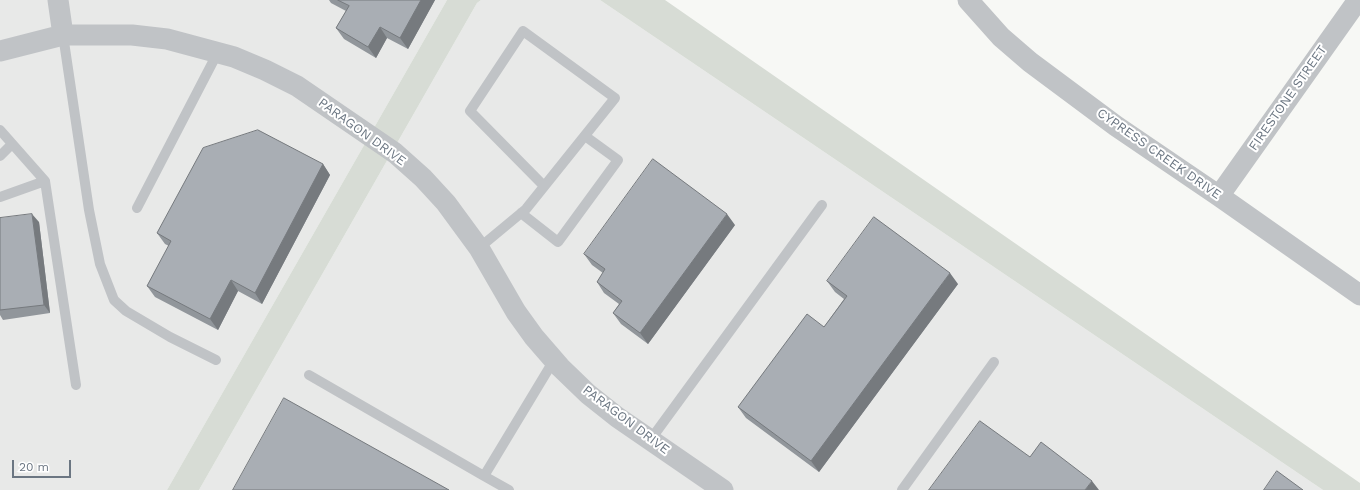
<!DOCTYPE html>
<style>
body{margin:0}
#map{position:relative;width:1360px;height:490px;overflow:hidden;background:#f7f8f5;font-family:"Work Sans",sans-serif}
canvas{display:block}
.scale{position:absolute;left:12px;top:460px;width:59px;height:18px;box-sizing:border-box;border:2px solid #6b7682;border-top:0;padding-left:5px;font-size:12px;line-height:14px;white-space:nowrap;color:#6b7682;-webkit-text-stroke:3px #fff;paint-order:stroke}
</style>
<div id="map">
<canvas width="1360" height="490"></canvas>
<div class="scale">20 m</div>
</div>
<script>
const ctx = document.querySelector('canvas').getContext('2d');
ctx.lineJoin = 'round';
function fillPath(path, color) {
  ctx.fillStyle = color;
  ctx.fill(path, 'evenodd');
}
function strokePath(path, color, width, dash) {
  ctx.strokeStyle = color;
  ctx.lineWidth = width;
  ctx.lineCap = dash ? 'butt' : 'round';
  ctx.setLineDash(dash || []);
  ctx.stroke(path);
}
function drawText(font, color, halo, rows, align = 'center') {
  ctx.font = font + ' "Work Sans",sans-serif';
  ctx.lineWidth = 4;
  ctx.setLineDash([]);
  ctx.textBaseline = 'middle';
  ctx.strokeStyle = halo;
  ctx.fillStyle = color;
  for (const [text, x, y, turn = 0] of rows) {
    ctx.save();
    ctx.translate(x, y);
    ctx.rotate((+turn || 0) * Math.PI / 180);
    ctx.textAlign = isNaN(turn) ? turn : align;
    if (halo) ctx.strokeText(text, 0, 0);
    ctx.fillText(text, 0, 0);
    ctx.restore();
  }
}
fillPath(new Path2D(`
 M0,0h447l-280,490h-167z
 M481,0h119l723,490h-1124l278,-487z`), '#e8e9e8');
fillPath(new Path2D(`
 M447,0h34l-4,3 -278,487h-32z
 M600,0h65l695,483v7h-37z`), '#d7dcd5');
strokePath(new Path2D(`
 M63,35l26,175 11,54 14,36 12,11 44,26 46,23
 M0,130l45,51 31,204
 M0,156l12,-12
 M0,197l45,-16
 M137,208l81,-156
 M521,213l37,29 60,-82 -33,-24
 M479,248l47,-39 89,-111 -92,-67 -53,80 74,75
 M309,375l175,101
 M651,439l171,-234
 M509,490l-25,-14 70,-116
 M902,490l92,-128`), '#c0c3c6', 10);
strokePath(new Path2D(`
 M58,0l5,35
 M968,0l33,37 29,25 86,64 103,70 141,99
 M0,51l63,-16h69l35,4 67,18 31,13 32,16 98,67 28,25 23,25 33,45 37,64 18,25 26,30 28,27 29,23 106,73
 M1219,196l139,-196`), '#c0c3c6', 21);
fillPath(new Path2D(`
 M329,0h106l-27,49 -21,-11 -11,20 -32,-19 -8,-11 10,-17 -15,-8z
 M323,164l7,11 -68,129 -24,-13 -20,39 -63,-33 -8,-11 22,-40 -4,-2 -8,-11z
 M0,218l39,4 11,91 -47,7 -3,-5z
 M735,225l-87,119 -27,-20 -8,-11 6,-9 -15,-11 -7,-11 6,-9 -11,-8 -8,-11z
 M827,281l131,3 -139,188 -73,-54 -8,-11 86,-80 20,-28 -9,-7z`), '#91969b');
fillPath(new Path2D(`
 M421,0h14l-27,49 -8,-11z
 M380,27l7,11 -11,20 -8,-11z
 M323,164l7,11 -68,129 -7,-11z
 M32,214l7,8 11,91 -6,-8z
 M727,214l8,11 -87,119 -8,-11z
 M950,273l8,11 -139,188 -8,-11z
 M231,280l7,11 -20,39 -8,-11z
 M1092,481l7,9h-14z`), '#767a7e');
const building = new Path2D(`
 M338,0h83l-21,38 -20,-11 -12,20 -32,-19 13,-22z
 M258,130l65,34 -68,129 -24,-13 -21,39 -63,-33 24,-45 -14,-8 46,-85z
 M653,159l74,55 -87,119 -27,-20 9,-12 -25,-19 8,-13 -21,-15z
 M32,214l12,91 -44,5v-92z
 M874,217l76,56 -139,188 -73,-54 69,-93 17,13 23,-31 -20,-15z
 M284,398l165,92h-216z
 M980,421l50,36 11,-15 51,39 -7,9h-156z
 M1277,471l26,19h-39z`);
fillPath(building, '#a9aeb4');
strokePath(building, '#767a7e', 1);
drawText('13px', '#6b7682', '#fff', [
 ["FIRESTONE STREET",1288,98,-55],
 ["PARAGON DRIVE",362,132,36],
 ["CYPRESS CREEK DRIVE",1159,154,35],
 ["PARAGON DRIVE",626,420,37]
]);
</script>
